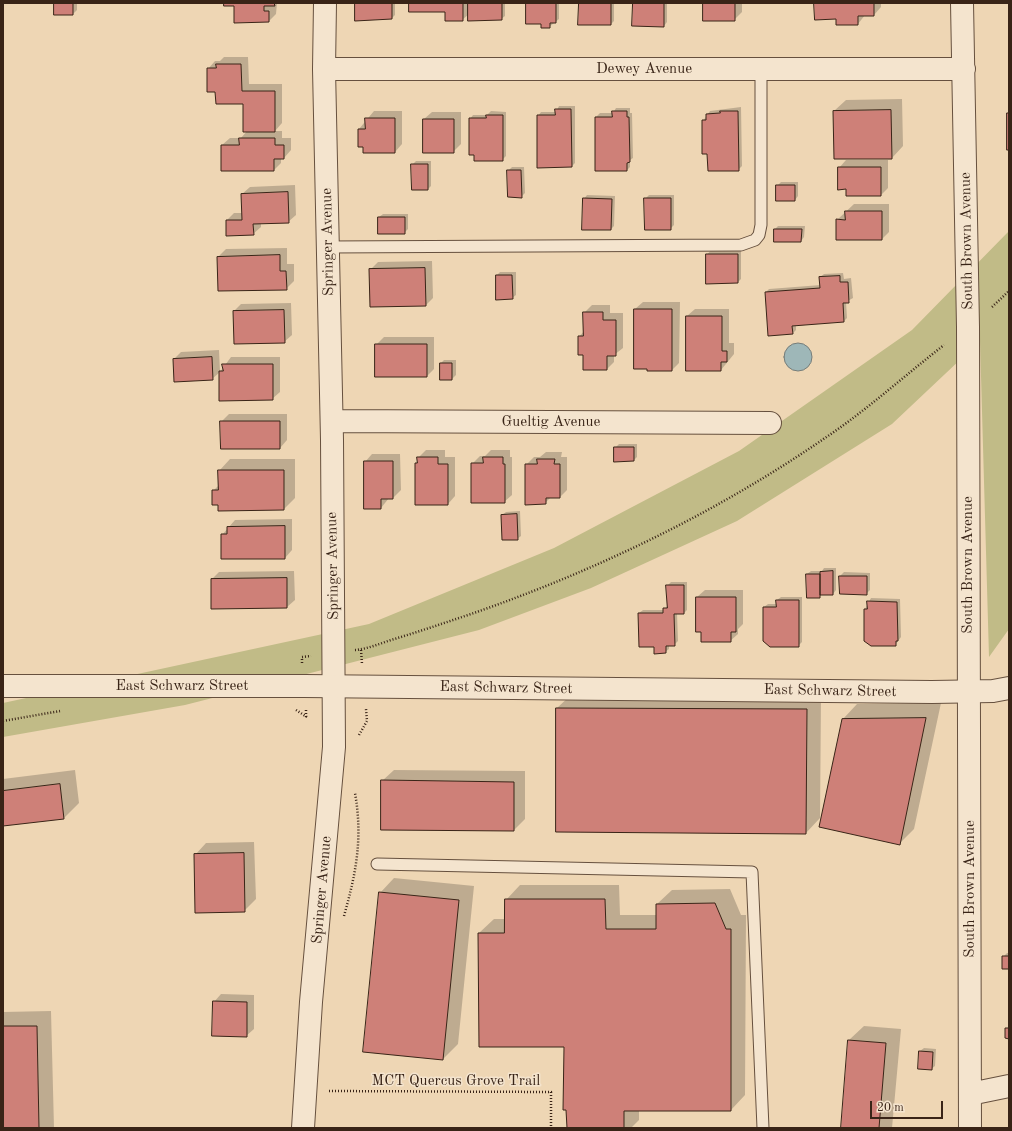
<!DOCTYPE html>
<style>
body{margin:0}
#map{position:relative;width:1012px;height:1131px;overflow:hidden;background:#eed6b4;font-family:"Old Standard TT",serif}
canvas{display:block}
.frame{position:absolute;inset:0;border:4px solid #392417;pointer-events:none}
.scale{position:absolute;left:870px;top:1101px;width:73px;height:18px;box-sizing:border-box;border:2px solid #392417;border-top:0;padding-left:5px;font-size:12px;line-height:14px;white-space:nowrap;color:#392417;-webkit-text-stroke:3px #f4e4ce;paint-order:stroke}
</style>
<div id="map">
<canvas width="1012" height="1131"></canvas>
<div class="frame"></div>
<div class="scale">20 m</div>
</div>
<script>
const ctx = document.querySelector('canvas').getContext('2d');
ctx.lineJoin = 'round';
function fillPath(path, color) {
  ctx.fillStyle = color;
  ctx.fill(path, 'evenodd');
}
function strokePath(path, color, width, dash) {
  ctx.strokeStyle = color;
  ctx.lineWidth = width;
  ctx.lineCap = dash ? 'butt' : 'round';
  ctx.setLineDash(dash || []);
  ctx.stroke(path);
}
function drawText(font, color, halo, rows, align = 'center') {
  ctx.font = font + ' "Old Standard TT",serif';
  ctx.lineWidth = 3;
  ctx.setLineDash([]);
  ctx.textBaseline = 'middle';
  ctx.strokeStyle = halo;
  ctx.fillStyle = color;
  for (const [text, x, y, turn = 0] of rows) {
    ctx.save();
    ctx.translate(x, y);
    ctx.rotate((+turn || 0) * Math.PI / 180);
    ctx.textAlign = isNaN(turn) ? turn : align;
    if (halo) ctx.strokeText(text, 0, 0);
    ctx.fillText(text, 0, 0);
    ctx.restore();
  }
}
fillPath(new Path2D(`
 M1009,231v398l-20,28 -9,-316 -88,83 -155,97 -146,67 -112,42 -294,75 -182,32v-34l366,-79 185,-76 185,-97 173,-121z`), '#c1bb87');
const water = new Path2D(`
 M784 357a14 14 0 1 1 28 0a14 14 0 1 1-28 0Z`);
fillPath(water, '#9eb7b8');
strokePath(water, '#767c78', 1);
fillPath(new Path2D(`
 M55,3h22v7l-4,4h-18z
 M225,3h52l-1,11 -7,7 -34,1v-17z
 M356,3h39v12l-3,3z
 M410,3h95v13l-4,3 -32,-5 -7,6 -16,-9z
 M527,3h32v16l-10,8 -7,-4z
 M580,3h34v18l-3,3z
 M634,3h33v19l-3,4z
 M704,3h38v9l-8,8z
 M815,3h66v4l-7,8h-9l-7,9 -21,-6z
 M224,57h24l1,27h33v39l-7,8h7v7h9v12l-7,8h-3v5l-7,7 -52,-25 8,-7h11l6,-7 -3,-28 -28,-12 -8,-22 7,-8h5z
 M902,99l1,47 -11,12 -58,-47 12,-11z
 M559,106h16v57l-3,3 -34,-50 3,-4h15z
 M741,107l1,59 -4,4 -30,-17 -5,-32 7,-10z
 M616,108h14v5h2l1,45 -3,2v7l-3,3h-31v-53l4,-4h13z
 M374,111h28v33l-7,8 -31,-6 -5,-17z
 M491,111l15,1v44l-4,4 -32,-41 3,-4h14z
 M432,112h29v32l-8,8 -29,-33z
 M846,160h42v28l-7,7 -34,-7 -8,-20z
 M416,161h15v25l-3,3 -16,-24z
 M512,167h12l1,26 -4,4 -13,-26z
 M781,182h17v14l-3,4 -18,-14z
 M295,185l1,30 -8,7 -27,1v4l-8,7 -26,-14 7,-7h9l-1,-19 8,-7z
 M587,195l28,1 -1,30 -3,3 -27,-30z
 M649,195h25v30l-4,4 -25,-30z
 M854,204h35v28l-7,7 -45,-19z
 M383,214h25v15l-4,4 -25,-16z
 M778,226h27l-1,11 -3,4 -26,-12z
 M287,248v16h7v17l-8,8 -67,1 -1,-33 8,-8z
 M710,251h31v28l-3,3 -31,-27z
 M432,261l1,37 -7,7 -55,-36 7,-7z
 M500,272h16v23l-4,3 -15,-23z
 M843,273l1,6 7,-1 2,20 -7,4 1,16 -3,3 -48,4v5l-3,3 -27,-41 3,-3 52,-4 -1,-8 4,-3z
 M643,302h37l-1,61 -7,7 -37,-2v-59z
 M291,303l1,32 -8,7 -50,-31 7,-7z
 M592,305h18v8h13v35l-9,7v7l-7,7 -23,-15 -5,-17 5,-6v-18z
 M695,309h34v34h5v11l-13,16 -34,-54z
 M384,337h50v32l-7,7 -51,-31z
 M219,350l1,22 11,-15h49v35l-8,7 -52,-27 -8,7 -38,-20 7,-7z
 M444,360h12v15l-4,4h-11v-16z
 M229,414h58v26l-7,8 -59,-26z
 M619,444h18v13l-3,3 -19,-12z
 M426,450h19v7h10v39l-7,8 -32,-40 2,-6z
 M491,450h19v7h2v38l-8,7 -32,-38 8,-8h5z
 M546,452h16l-1,5h6v33l-7,7h-9l-6,6 -19,-38 8,-8h6z
 M372,454h28l1,36 -8,8h-4l-8,10h-16v-46z
 M230,459h65v39l-11,11 -65,-5 -6,-13 6,-6v-14z
 M520,511l1,25 -4,3 -15,-24 4,-3z
 M292,519v31l-7,8 -63,-23 13,-15z
 M824,568h12v22l-3,4h-11l-3,3 -12,-23 4,-3h11z
 M294,571l1,29 -8,7 -75,1v-29l7,-7z
 M844,572l26,1v17l-4,4 -25,-1 -1,-17z
 M671,582h16v28l-3,3h-7l1,28 -4,4h-5v4l-4,3 -10,-6 -16,-33 4,-3h21l4,-5 -1,-19z
 M705,590h38v34l-5,5v5l-8,7 -33,-44z
 M781,597h21v45l-4,4 -34,-39 4,-3h9v-4z
 M871,598l29,1 1,38 -6,8 -30,-36z
 M572,694l249,1 -1,123 -14,15 -249,-125z
 M941,703l-27,126 -15,15 -56,-125 14,-15z
 M75,770l4,33 -15,15 -61,7v-46z
 M394,770l131,1v48l-11,11 -132,-49z
 M254,842l2,57 -12,12 -49,-56 11,-12z
 M394,878l80,8 -16,158 -15,15 -63,-166z
 M520,885h99l1,30h37v-11l15,-14 58,-1 11,26h5l-1,180 -14,15h-92v10l-8,8h-63l-3,-82 -86,-113 15,-14h11l1,-19z
 M1007,953h2v15l-6,-11z
 M221,994l33,1v34l-8,7 -32,-34z
 M51,1011l3,117h-51v-116z
 M864,1026l37,3 -9,99h-50l7,-88z
 M924,1048l12,1 -1,17 -4,3 -11,-18z`), '#0003');
const building = new Path2D(`
 M54,3h19v12h-19z
 M224,3h50l1,3h-11v5h5v11l-35,1v-17h-10z
 M355,3h37v16l-37,2z
 M409,3h54v18h-18v-9h-36z
 M468,3h34v17l-34,1z
 M526,3h30v20h-6v5h-9v-4h-15z
 M579,3h32v22h-33z
 M633,3h31v24l-32,-1z
 M703,3h32v18h-32z
 M814,3h60v13h-16v9h-22v-6l-21,1z
 M216,64h25l1,27h33v41h-32v-28h-27l-1,-12h-8v-24h9z
 M555,109h16l1,58 -35,1v-53h18z
 M891,110l1,49h-58l-1,-48z
 M612,111h15v6h2l1,45 -3,1v8h-32v-54h17z
 M720,111h18l1,60h-31l-1,-17h-5v-34h4v-6l14,-1z
 M1007,113h2v37h-2z
 M486,115h17v46h-29v-6h-5v-37h17z
 M365,118h30v35h-32v-6h-5v-18h7z
 M423,119h31v34h-31z
 M239,138h36v7h9v14h-10v12h-53v-26h18z
 M411,164h17v26h-16z
 M838,167h43v29h-35v-7l-8,1z
 M507,170h14l1,28 -14,-1z
 M776,185h19v16h-19z
 M288,192l1,31 -36,1 1,11 -28,1v-16h16l-1,-26z
 M583,198l29,1 -1,31h-29z
 M644,198h27v32h-26z
 M845,211h37v29h-46v-21l9,1z
 M378,217h27v17h-27z
 M774,229h28l-1,13h-27z
 M706,254h32v29l-32,1z
 M280,255v16h6l1,19 -69,1 -1,-34z
 M425,268l1,38 -56,1 -1,-38z
 M496,275h16l1,24 -17,1z
 M840,276v6h8l1,21h-6l1,19 -52,4 1,8 -25,2 -3,-44 55,-4 -1,-11z
 M634,309h38v62h-25v-2h-13z
 M284,310l1,33 -51,1 -1,-33z
 M583,312h20v8h13v36h-9v14h-24v-15h-5v-19h5z
 M686,316h36v35h5v11h-6v9h-35z
 M375,344h52v33h-52z
 M212,357l1,23 -39,2 -1,-23z
 M440,363h12v17h-12z
 M222,364h51v36l-54,1v-30h4z
 M220,421h60v28h-59z
 M614,447h20v14l-20,1z
 M417,457h21v7h10v41h-33v-42h2z
 M483,457h20v7h2v39h-34v-40h12z
 M537,459h18l-1,5h6v34h-14v6l-21,1v-41h12z
 M364,461h29v38h-12v10h-17z
 M218,470h66v40l-66,1v-6h-6v-15h6z
 M517,514l1,26h-16l-1,-25z
 M285,526v33h-64v-25h6v-7z
 M833,571v24h-13v-23z
 M806,574h14v24h-13z
 M839,576h28v19l-27,-1z
 M287,578v30l-76,1v-30z
 M666,585h18v29h-10l1,32h-9v7l-12,1v-7h-15l-1,-34h25v-5h4z
 M696,597h40v35h-5v10h-30v-10h-5z
 M776,600h23v47h-29l-7,-6v-34h13z
 M867,601l30,1 1,39h-2v5h-25l-7,-5v-32h3z
 M556,708l251,1 -1,125 -250,-2z
 M926,718l-26,127 -81,-18 23,-108z
 M381,780l133,2v49l-133,-1z
 M60,784l4,35 -61,7v-35z
 M244,853l1,59 -50,1 -1,-59z
 M379,892l80,8 -16,160 -80,-8z
 M505,899h100l1,30h50v-25l59,-1 11,26h5v182h-107v17h-57l-1,-18h-3l1,-63h-85l-1,-114h26z
 M1009,948v21h-7v-13h7z
 M213,1001l34,1v35l-35,-1z
 M1009,1014v25l-4,-1v-10h4z
 M3,1026h34l2,102h-36z
 M848,1040l38,3 -7,85h-38z
 M919,1051l14,1 -1,18 -14,-1z`);
fillPath(building, '#ce8078');
strokePath(building, '#392417', 1);
const service = new Path2D(`
 M328,247l413,-2 14,-5 4,-5 2,-10v-156
 M377,864l375,8 11,256`);
const minor = new Path2D(`
 M962,3l6,324 2,801
 M324,69h640
 M332,421l438,2
 M970,1094l39,-8
 M303,1128l8,-126 23,-255 -2,-307 -8,-371 1,-66`);
const tertiary = new Path2D(`
 M3,686h301l628,6 61,-1 16,-3`);
strokePath(service, '#66503e', 13);
strokePath(minor, '#66503e', 24);
strokePath(tertiary, '#66503e', 24);
strokePath(new Path2D(`
 M992,307l17,-16
 M355,650c12,-1 24,-6 36,-10 27,-8 53,-17 80,-26 124,-43 245,-101 354,-176 42,-28 79,-62 119,-93
 M361,650l1,14
 M302,663v-6l9,-1
 M296,710l11,7
 M306,710v7
 M3,721l57,-10
 M359,735l8,-14 -1,-12
 M344,916c12,-43 19,-77 11,-123
 M329,1091l222,1v36`), '#392417', 2.5, [1, 2]);
strokePath(service, '#f4e4ce', 11);
strokePath(minor, '#f4e4ce', 22);
strokePath(tertiary, '#f4e4ce', 22);
drawText('15px', '#392417', '#f4e4ce', [
 ["Dewey Avenue",644,69],
 ["South Brown Avenue",967,241,-91],
 ["Springer Avenue",328,242,-91],
 ["Gueltig Avenue",551,422],
 ["South Brown Avenue",968,565,-90],
 ["Springer Avenue",333,566,-91],
 ["East Schwarz Street",182,686],
 ["East Schwarz Street",506,688,1],
 ["East Schwarz Street",830,691,1],
 ["South Brown Avenue",970,889,-90],
 ["Springer Avenue",322,890,-85],
 ["MCT Quercus Grove Trail",456,1081]
]);
</script>
